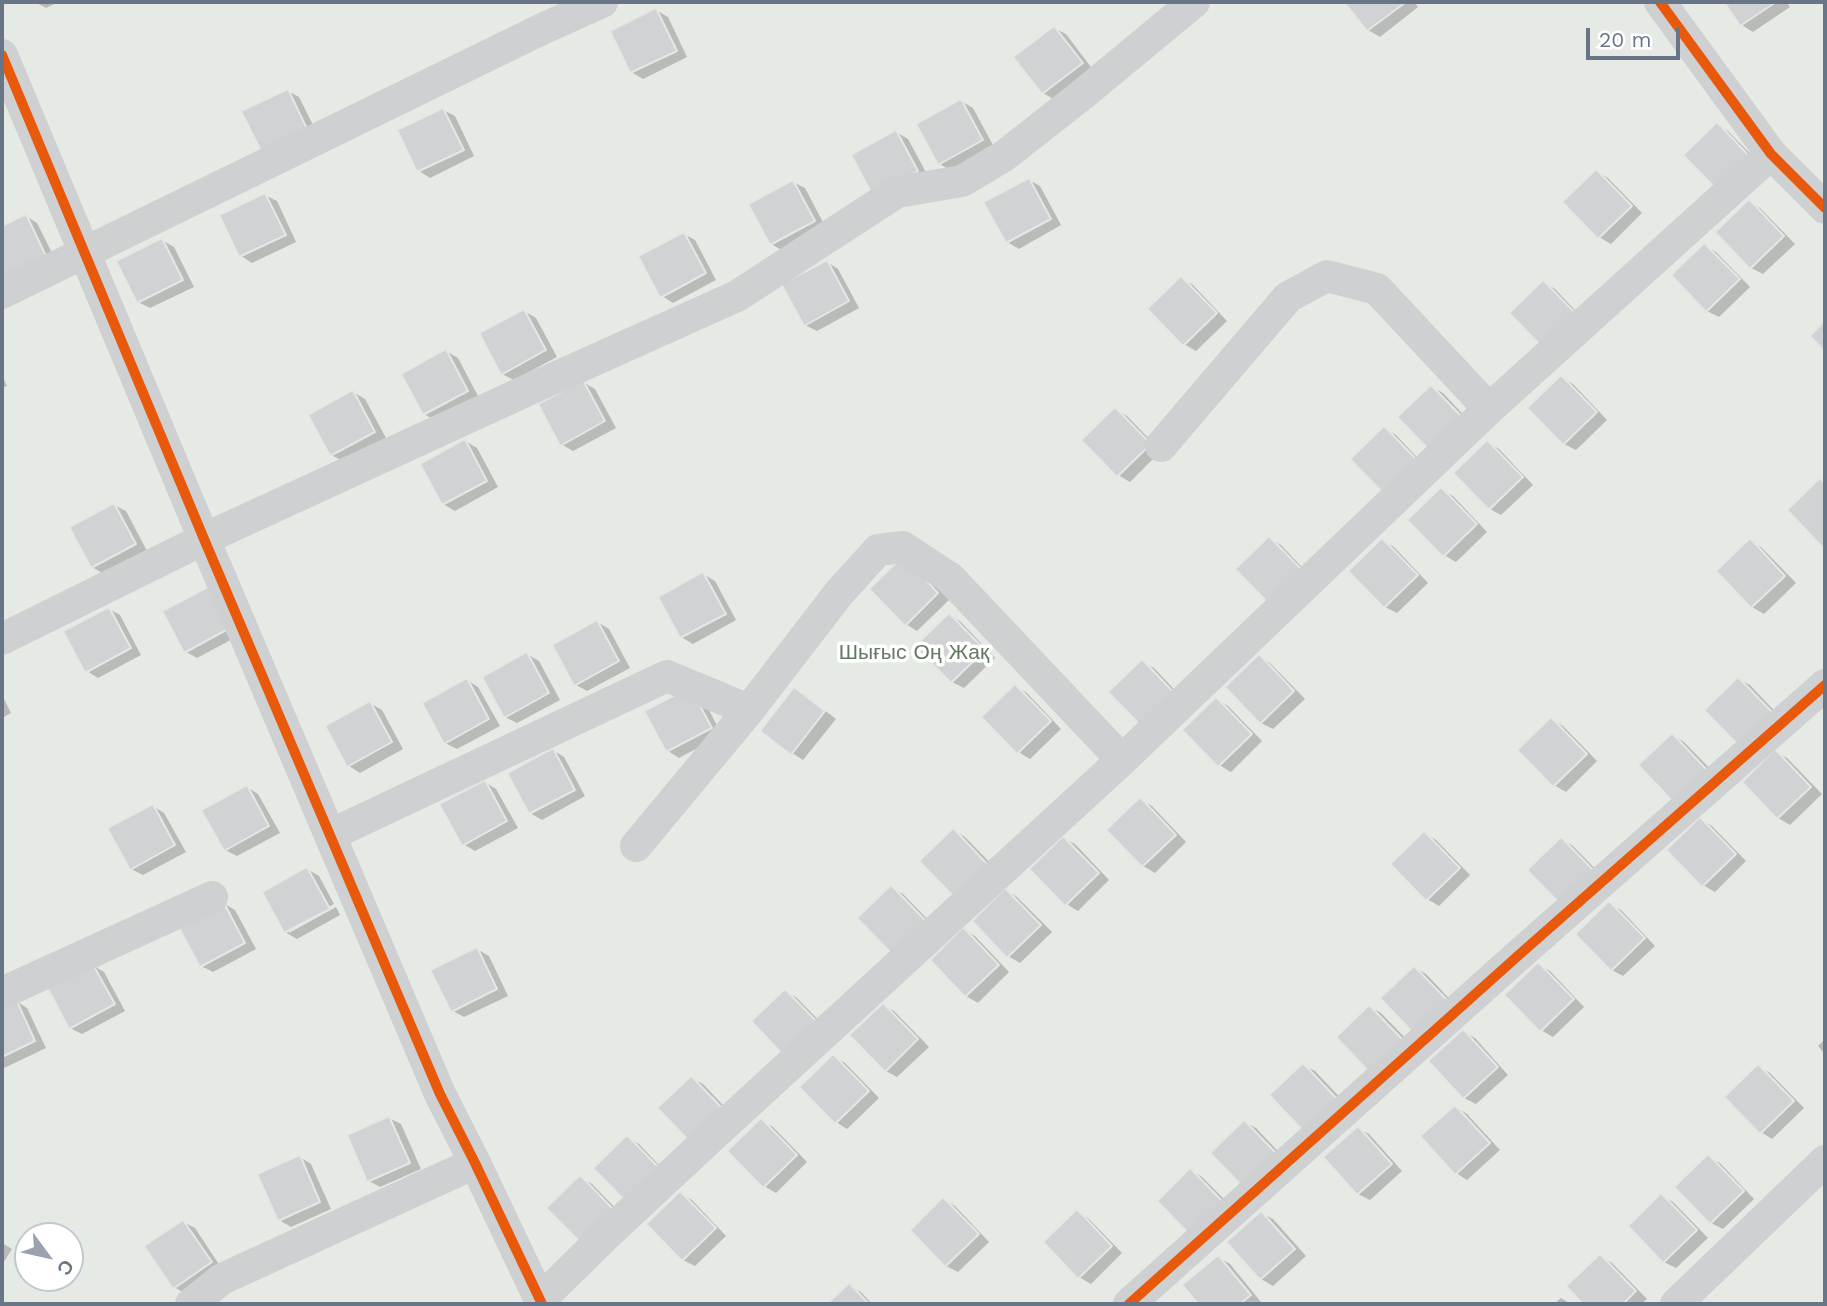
<!DOCTYPE html>
<meta charset="utf-8">
<style>
body{margin:0}
#map{position:relative;width:1827px;height:1306px;overflow:hidden;background:#f7f7f7;font-family:"Work Sans",sans-serif}
canvas{display:block}
.frame{position:absolute;inset:0;border:4px solid #677587;pointer-events:none}
.north{position:absolute;left:14px;top:1222px;width:70px;height:70px;box-sizing:border-box;background:#fff;border:2px solid #c2c8cf;border-radius:50%;rotate:123deg;font-size:19px;font-weight:700;line-height:28px;text-align:center;color:#677587}
.north::after{content:'';display:block;margin:auto;width:24px;height:32px;background:#99a2ae;clip-path:polygon(50% 0,100% 100%,50% 72%,0 100%)}
.scale{position:absolute;left:1586px;top:28px;width:94px;height:32px;box-sizing:border-box;border:4px solid #677587;border-top:0;padding-left:9px;font-size:21px;line-height:24px;white-space:nowrap;color:#677587;-webkit-text-stroke:5px #fff;paint-order:stroke}
</style>
<div id="map">
<canvas width="1827" height="1306"></canvas>
<div class="frame"></div>
<div class="north">С</div>
<div class="scale">20 m</div>
</div>
<script>
const ctx = document.querySelector('canvas').getContext('2d');
ctx.lineJoin = 'round';
function fillPath(path, color) {
  ctx.fillStyle = color;
  ctx.fill(path, 'evenodd');
}
function strokePath(path, color, width, dash) {
  ctx.strokeStyle = color;
  ctx.lineWidth = width;
  ctx.lineCap = dash ? 'butt' : 'round';
  ctx.setLineDash(dash || []);
  ctx.stroke(path);
}
function drawText(font, color, halo, rows, align = 'center') {
  ctx.font = font + ' "Work Sans",sans-serif';
  ctx.lineWidth = 7;
  ctx.setLineDash([]);
  ctx.textBaseline = 'middle';
  ctx.strokeStyle = halo;
  ctx.fillStyle = color;
  for (const [text, x, y, turn = 0] of rows) {
    ctx.save();
    ctx.translate(x, y);
    ctx.rotate((+turn || 0) * Math.PI / 180);
    ctx.textAlign = isNaN(turn) ? turn : align;
    if (halo) ctx.strokeText(text, 0, 0);
    ctx.fillText(text, 0, 0);
    ctx.restore();
  }
}
fillPath(new Path2D(`
 M2,2h1823v1302h-1823zM28,1236h42v42h-42z`), '#e6eae5');
fillPath(new Path2D(`
 M35,2h24l-13,6z
 M1346,2h68l4,5 -38,30 -12,-7z
 M1726,2h60l4,5 -37,25 -11,-7z
 M656,10l12,7 19,40 -44,22 -12,-7z
 M1054,28l12,6 27,36 -38,30 -12,-7z
 M288,91l11,6 20,40 -44,22z
 M961,101l12,7 21,39 -43,24 -11,-7z
 M443,110l12,6 19,40 -44,22 -11,-7z
 M1717,124l11,7 35,36 -32,30z
 M896,132l12,7 21,39 -43,23z
 M1596,171l12,7 34,35 -31,31 -12,-7z
 M1029,180l11,6 21,39 -42,24 -12,-7z
 M793,182l12,6 21,40 -43,23 -12,-7z
 M265,195l12,6 19,41 -44,21 -11,-7z
 M1749,201l11,7 35,36 -32,30 -12,-6z
 M26,216l11,7 20,40 -55,15v-50z
 M684,234l11,6 21,40 -43,23 -11,-7z
 M162,240l12,7 20,40 -44,21 -12,-6z
 M1705,245l11,7 34,35 -31,30 -12,-6z
 M827,262l11,7 21,39 -42,23 -12,-6z
 M1182,278l11,7 34,36 -31,30 -12,-7z
 M1543,282l12,7 34,36 -31,30z
 M524,311l12,7 21,39 -43,23 -12,-6z
 M446,351l12,7 21,40 -43,23 -12,-7z
 M2,375l5,11 -5,2z
 M1562,377l11,7 34,36 -31,30 -12,-6z
 M583,382l12,7 21,39 -43,23 -12,-7z
 M1431,387l12,6 34,36 -31,30z
 M353,392l12,7 21,39 -43,23 -12,-6z
 M1115,409l12,7 34,35 -31,31 -12,-7z
 M1384,428l12,7 34,36 -77,-12z
 M465,441l12,7 21,39 -43,24 -12,-7z
 M1487,442l12,7 34,36 -32,30 -11,-6z
 M1441,489l12,7 34,36 -31,30 -12,-7z
 M114,505l12,6 21,40 -43,23 -12,-7z
 M1269,538l12,7 34,36 -31,30z
 M1382,540l12,7 34,36 -31,30 -12,-6z
 M1750,541l11,6 35,36 -32,31 -12,-7 -34,-36z
 M915,565l34,35 -32,31 -11,-7z
 M703,574l12,7 21,39 -43,24 -12,-7z
 M208,589l32,46 -43,23 -11,-6z
 M109,609l11,6 21,40 -43,23 -11,-7z
 M950,615l11,7 34,36 -31,30 -12,-6z
 M597,622l12,7 21,39 -43,23 -11,-6z
 M527,654l12,7 21,39 -43,23 -12,-6z
 M1259,656l11,7 35,36 -32,30 -12,-6 -34,-36z
 M1142,662l12,6 34,36 -32,31z
 M1739,679l11,6 34,36 -31,31z
 M467,680l11,7 22,39 -43,23 -12,-6z
 M1016,686l11,7 34,36 -31,30 -12,-7z
 M795,689l11,7 30,23 -33,41 -11,-7z
 M2,695l9,18 -9,5z
 M701,695l21,40 -43,23 -11,-7z
 M1216,699l12,7 34,35 -31,31 -12,-7z
 M370,703l12,7 21,39 -43,24 -11,-7z
 M1551,719l12,7 34,35 -31,31 -12,-7z
 M1672,735l12,7 34,35 -78,-11z
 M553,750l11,7 21,39 -43,24 -12,-7z
 M1776,752l11,6 35,36 -32,31 -12,-7 -34,-36z
 M485,782l11,7 22,39 -43,23 -12,-7z
 M247,787l11,7 22,39 -43,23 -12,-6z
 M1141,800l11,6 34,36 -31,31 -12,-7 -34,-36z
 M153,806l11,7 22,39 -43,23 -12,-6z
 M1700,819l12,7 34,35 -31,31 -12,-7z
 M953,830l12,7 34,35 -77,-11z
 M1425,833l11,7 34,35 -31,31 -12,-7z
 M1063,838l12,6 34,36 -31,31 -12,-7z
 M1562,839l11,7 34,35 -31,31z
 M307,869l12,7 15,28 -45,25v4l47,-26 4,8 -43,24 -12,-7z
 M891,887l12,7 34,35 -43,24z
 M1006,890l11,7 35,35 -32,31 -12,-7z
 M223,903l12,7 21,39 -43,23 -12,-6z
 M1609,903l12,7 34,36 -32,30 -11,-6z
 M964,930l11,6 34,36 -31,31 -12,-7 -34,-36z
 M477,949l12,7 19,40 -44,21 -11,-6z
 M1538,964l12,7 34,36 -31,30 -12,-7z
 M92,965l12,7 21,39 -43,23 -12,-6z
 M1415,968l11,6 34,36 -43,24z
 M786,991l11,7 34,35 -77,-11z
 M16,1001l11,7 19,40 -44,21v-62z
 M883,1005l11,6 35,36 -32,30 -11,-6z
 M1370,1007l11,6 35,36 -32,31z
 M1464,1032l11,6 33,37 -32,29 -12,-6z
 M1825,1039v15l-7,-8z
 M833,1056l12,7 34,35 -32,31 -11,-7z
 M1303,1065l12,6 34,36 -78,-12z
 M1758,1066l12,7 34,35 -32,31 -11,-7z
 M691,1078l12,6 34,36 -31,31z
 M1456,1107l11,7 33,36 -33,30 -11,-7z
 M389,1118l12,6 20,45 -41,18 -11,-6z
 M761,1120l12,7 34,35 -31,31 -12,-7z
 M1245,1122l11,6 34,36 -31,31z
 M1358,1128l11,6 33,37 -32,29 -12,-6z
 M627,1138l12,6 34,36 -43,24z
 M300,1157l11,7 20,45 -40,18 -12,-7z
 M1708,1157l12,6 34,36 -31,30 -12,-6z
 M1191,1170l11,7 35,35 -32,31z
 M580,1177l12,7 34,35 -31,31z
 M680,1193l12,7 34,36 -31,30 -12,-6z
 M1662,1196l11,6 35,36 -32,30 -12,-6 -34,-36z
 M943,1199l12,7 34,36 -31,30 -12,-6z
 M1077,1212l11,6 34,35 -31,31 -12,-7z
 M1261,1213l12,6 33,37 -33,30 -12,-7 -33,-37z
 M183,1222l12,6 27,41 -36,25 -12,-7z
 M2,1243l10,6 -10,16z
 M1600,1256l12,7 35,36 -6,5h-55l-17,-17z
 M1218,1257l12,7 31,38 -2,2h-59l-16,-18z
 M849,1286l12,6 11,12h-42z
 M1561,1298l10,6h-17z`), '#0003');
const building = new Path2D(`
 M1344,2h62l-39,29z
 M1724,2h52l-36,24z
 M656,8l21,43 -47,22 -20,-42z
 M1054,26l29,37 -41,31 -29,-37z
 M288,89l20,42 -46,22 -21,-42z
 M961,99l22,41 -45,25 -22,-41z
 M443,108l21,42 -47,22 -20,-42z
 M1717,122l35,37 -33,33 -36,-37z
 M896,130l22,41 -45,25 -22,-41z
 M1596,169l36,37 -34,33 -36,-37z
 M1029,178l22,41 -45,24 -23,-41z
 M793,180l22,41 -45,24 -22,-41z
 M265,193l21,42 -47,22 -20,-42z
 M1749,199l35,37 -34,33 -35,-37z
 M26,214l20,42 -44,22v-52z
 M684,232l22,41 -46,25 -22,-42z
 M162,238l21,42 -46,23 -21,-42z
 M1704,243l36,36 -34,33 -35,-37z
 M827,260l22,41 -45,25 -23,-42z
 M1181,276l36,37 -34,33 -36,-37z
 M1543,280l36,37 -34,33 -36,-37z
 M524,309l22,41 -45,25 -22,-42z
 M1825,320v32l-15,-16z
 M446,349l22,42 -45,24 -22,-41z
 M1561,375l36,37 -34,33 -36,-37z
 M583,380l22,41 -45,25 -22,-42z
 M1431,385l36,37 -34,32 -36,-37z
 M353,390l22,42 -45,24 -22,-41z
 M1115,407l36,37 -34,33 -36,-37z
 M1384,426l36,37 -34,33 -36,-37z
 M465,439l22,42 -45,24 -22,-41z
 M1487,440l36,37 -34,33 -36,-37z
 M1820,478l5,5v62l-3,2 -35,-37z
 M1441,487l36,37 -34,33 -36,-37z
 M114,503l22,41 -45,24 -22,-41z
 M1269,536l36,37 -34,33 -36,-37z
 M1382,538l36,37 -34,33 -36,-37z
 M1750,538l35,38 -34,32 -35,-37z
 M903,556l35,37 -33,33 -36,-37z
 M703,572l23,42 -46,24 -22,-41z
 M208,587l22,41 -46,25 -22,-42z
 M109,607l22,41 -46,25 -22,-42z
 M949,613l36,37 -34,33 -36,-37z
 M597,620l22,41 -45,25 -22,-41z
 M527,652l22,41 -45,25 -22,-41z
 M1259,654l35,37 -34,33 -35,-37z
 M1142,659l36,38 -34,32 -36,-37z
 M1738,677l36,37 -34,33 -36,-37z
 M467,678l22,41 -45,25 -22,-41z
 M1015,684l36,37 -34,33 -36,-37z
 M690,687l22,41 -46,24 -22,-41z
 M794,687l31,24 -34,44 -31,-24z
 M1216,697l36,37 -34,33 -36,-37z
 M370,701l22,41 -45,25 -22,-41z
 M1551,717l36,37 -34,33 -36,-37z
 M1672,733l35,37 -33,33 -36,-38z
 M553,748l22,42 -46,24 -22,-41z
 M1775,749l36,38 -34,32 -35,-37z
 M485,780l22,41 -45,25 -23,-42z
 M247,785l22,41 -45,25 -23,-41z
 M1140,797l36,38 -34,32 -36,-37z
 M153,804l22,41 -45,25 -23,-42z
 M1700,817l36,37 -34,33 -36,-37z
 M953,828l35,37 -33,33 -36,-37z
 M1424,831l36,37 -34,33 -36,-37z
 M1063,836l36,37 -34,33 -36,-37z
 M1561,837l36,37 -34,33 -36,-37z
 M307,867l23,42 -46,24 -22,-41z
 M891,885l36,37 -34,33 -36,-37z
 M1005,888l36,37 -34,33 -35,-37z
 M223,901l22,42 -45,24 -22,-41z
 M1609,901l36,37 -34,33 -36,-37z
 M963,927l36,38 -34,32 -35,-37z
 M477,947l20,42 -46,23 -21,-42z
 M1538,962l36,37 -34,33 -36,-37z
 M92,963l23,41 -46,25 -22,-42z
 M1414,966l36,37 -34,33 -36,-38z
 M785,989l36,37 -34,33 -36,-38z
 M16,999l19,42 -33,16v-51z
 M883,1003l35,36 -33,33 -36,-37z
 M1369,1005l36,37 -34,32 -35,-37z
 M1463,1029l35,38 -35,32 -35,-38z
 M833,1054l36,37 -34,33 -36,-37z
 M1303,1063l35,37 -33,33 -36,-38z
 M1758,1064l36,37 -34,33 -36,-37z
 M691,1076l36,37 -34,32 -36,-37z
 M1455,1105l35,38 -35,32 -35,-39z
 M389,1116l21,47 -43,19 -20,-47z
 M761,1118l36,37 -34,33 -36,-37z
 M1244,1120l36,37 -34,33 -36,-37z
 M1358,1126l34,38 -35,31 -34,-38z
 M627,1135l36,37 -34,33 -36,-37z
 M1708,1154l36,37 -34,33 -36,-37z
 M300,1155l20,47 -42,19 -21,-47z
 M1190,1168l36,37 -34,32 -35,-36z
 M580,1175l36,37 -34,32 -36,-36z
 M680,1191l36,37 -34,33 -36,-37z
 M1661,1193l36,37 -34,33 -35,-37z
 M943,1197l36,37 -34,33 -35,-37z
 M1077,1209l35,37 -34,33 -35,-37z
 M1261,1211l34,38 -35,31 -34,-38z
 M183,1220l29,42 -39,27 -29,-43z
 M1600,1254l36,37 -13,13h-40l-17,-18z
 M1218,1255l33,40 -11,9h-42l-16,-19z
 M849,1283l20,21h-42z`);
fillPath(building, '#d1d2d3');
strokePath(building, '#e6e6e6', 2);
strokePath(new Path2D(`
 M1660,2l111,152 54,54
 M2,55l202,484 236,555 35,69 67,141
 M2,293l538,-263 62,-28
 M1161,446l127,-149 39,-21 50,13 112,120
 M2,639l202,-100 326,-150 207,-93 160,-104 65,-11 42,-25 79,-62 111,-92
 M330,835l337,-159 82,34
 M636,846l113,-136 90,-117 39,-43 25,-3 47,31 172,182
 M2,993l210,-96
 M540,1300l65,-64 103,-96 414,-380 367,-351 282,-255
 M191,1304l31,-25 253,-116
 M1129,1304l391,-350 305,-269
 M1676,1304l149,-143`), '#cfd0d2', 32);
strokePath(new Path2D(`
 M1660,2l111,152 54,54
 M2,55l202,484 236,555 35,69 67,141
 M1129,1304l391,-350 305,-269`), '#e8590c', 10);
drawText('21px', '#647962', '#fff', [
 ["Шығыс Оң Жақ",914,653]
]);
</script>
